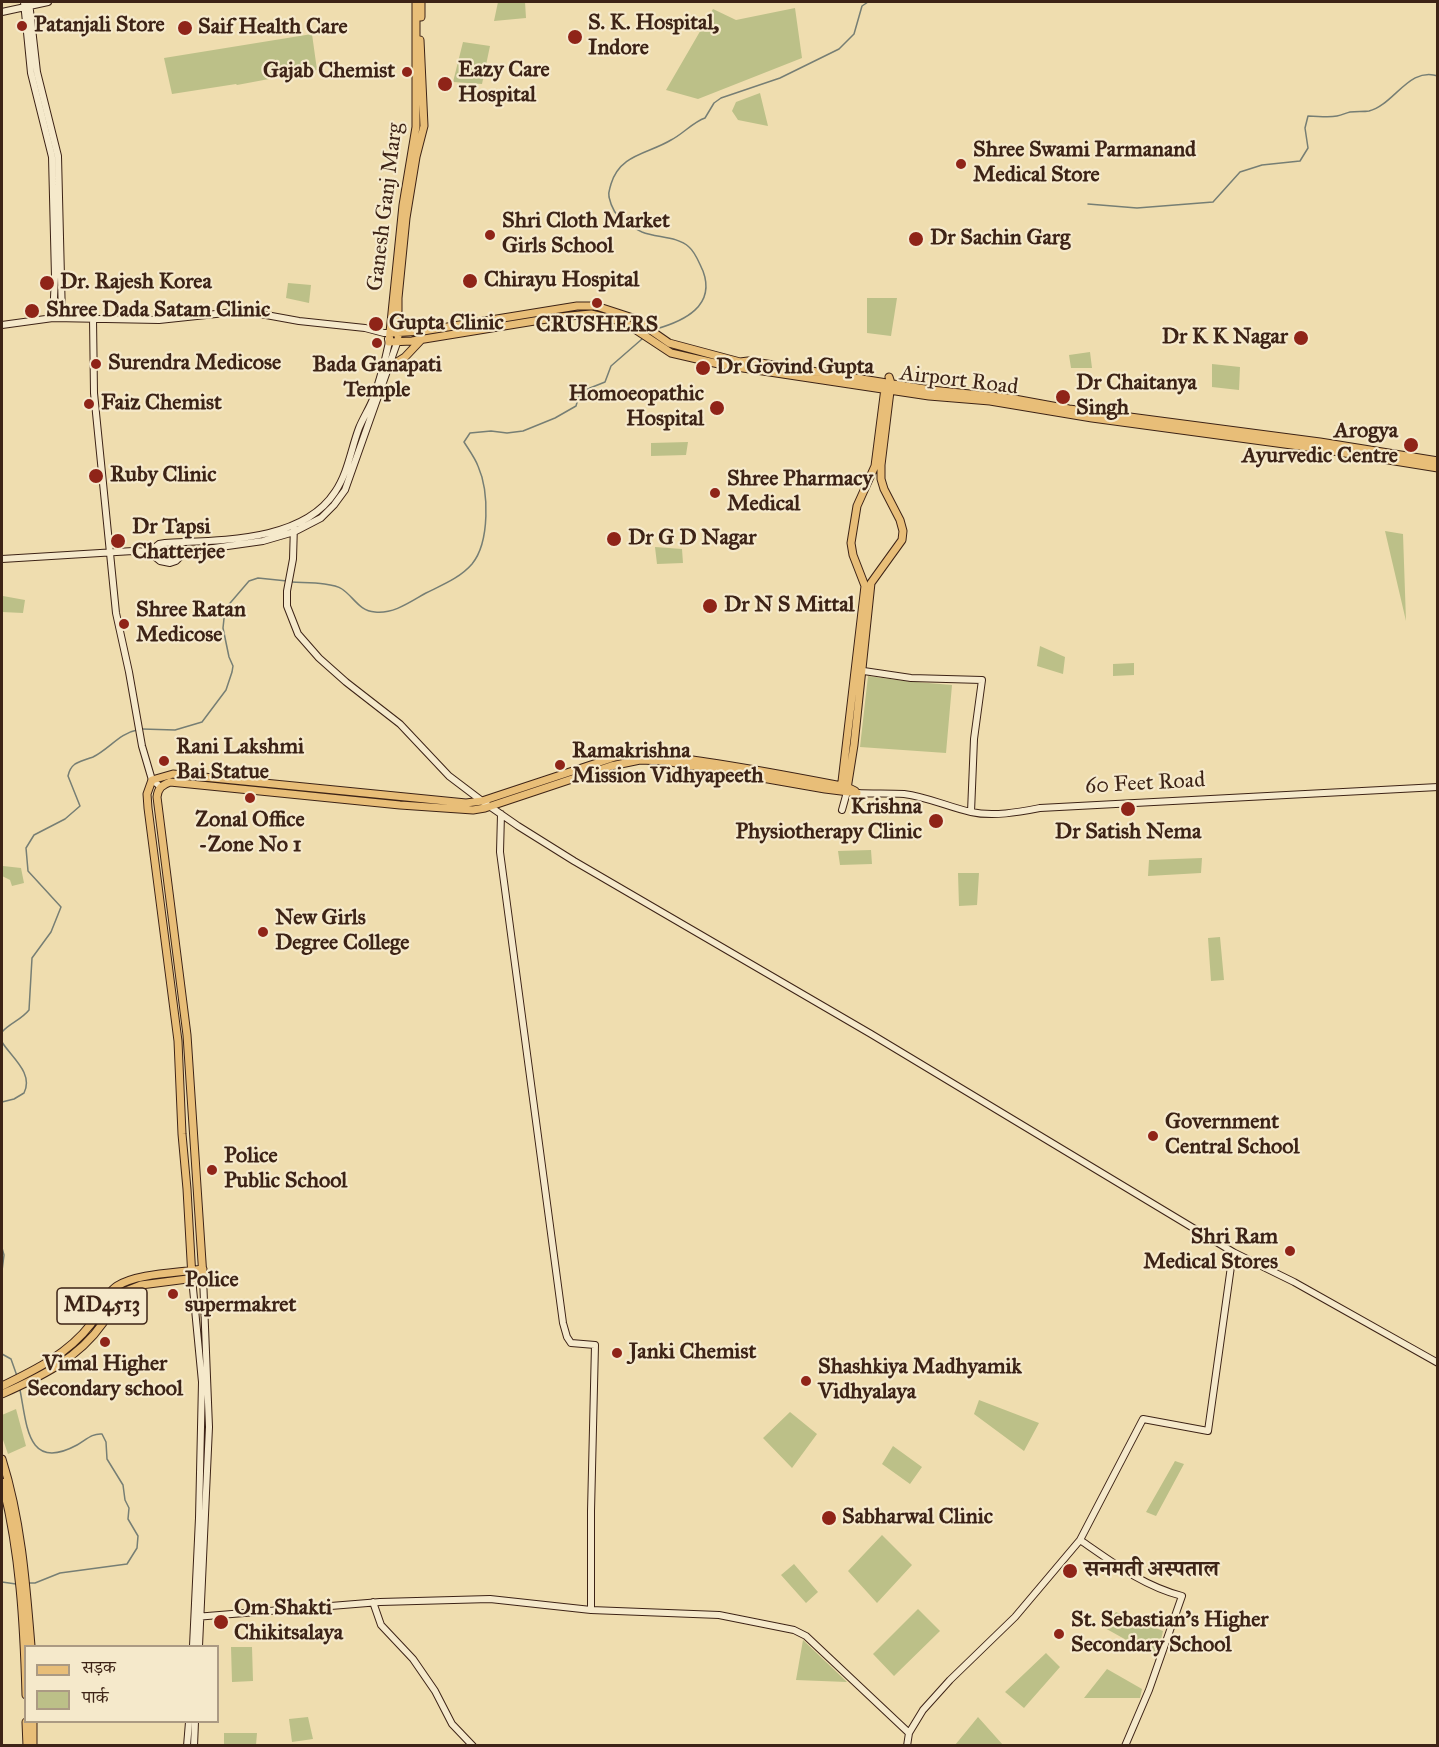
<!DOCTYPE html>
<meta charset="utf-8">
<style>
body{margin:0}
#map{position:relative;width:1439px;height:1747px;overflow:hidden;background:#efddaf;font-family:"IM FELL Great Primer","Noto Serif Devanagari",serif}
canvas{display:block}
.frame{position:absolute;inset:0;border:3px solid #3d2316;pointer-events:none}
.legend{position:absolute;left:24px;top:1645px;width:195px;height:78px;box-sizing:border-box;background:#f5e9cb;border:2px solid #ab9a83;margin:0;padding:8px 10px;list-style:none;font-size:18px;color:#3d2316}
.legend li{display:flex;align-items:center;gap:12px;height:30px}
.legend b{width:30px;border:2px solid #ab9a83}
</style>
<div id="map">
<canvas width="1439" height="1747"></canvas>
<div class="frame"></div>
<ul class="legend">
<li><b style="height:8px;background:#e8be78"></b>सड़क</li>
<li><b style="height:16px;background:#bcc088"></b>पार्क</li>
</ul>
</div>
<script>
const ctx = document.querySelector('canvas').getContext('2d');
ctx.lineJoin = 'round';
function fillPath(path, color) {
  ctx.fillStyle = color;
  ctx.fill(path, 'evenodd');
}
function strokePath(path, color, width, dash) {
  ctx.strokeStyle = color;
  ctx.lineWidth = width;
  ctx.lineCap = dash ? 'butt' : 'round';
  ctx.setLineDash(dash || []);
  ctx.stroke(path);
}
function drawText(font, color, halo, rows, align = 'center') {
  ctx.font = font + ' "IM FELL Great Primer","Noto Serif Devanagari",serif';
  ctx.lineWidth = 4.5;
  ctx.setLineDash([]);
  ctx.textBaseline = 'middle';
  ctx.strokeStyle = halo;
  ctx.fillStyle = color;
  for (const [text, x, y, turn = 0] of rows) {
    ctx.save();
    ctx.translate(x, y);
    ctx.rotate((+turn || 0) * Math.PI / 180);
    ctx.textAlign = isNaN(turn) ? turn : align;
    if (halo) ctx.strokeText(text, 0, 0);
    ctx.fillText(text, 0, 0);
    ctx.restore();
  }
}
fillPath(new Path2D(`
 M498,2h27l1,16 -32,3z
 M795,8l7,50 -104,41 -32,-9 47,-81 23,11z
 M312,34l5,36 -80,15 -1,-1 -64,10 -8,-36z
 M463,42l27,4 -8,38 -29,-2z
 M760,93l8,33 -30,-6 -6,-9 4,-9z
 M288,283l23,2 -2,18 -23,-5z
 M867,298h30l-6,38 -24,-3z
 M1090,352l2,16h-21l-2,-13z
 M1212,364l28,3 -1,23 -27,-3z
 M688,442l-2,13 -35,1v-13z
 M1385,531l18,3 3,87z
 M655,547l27,2 1,14 -26,1z
 M3,596l22,4 -2,13 -21,-1z
 M1040,646l25,11 -2,17 -26,-8z
 M1134,663v12l-21,1v-12z
 M868,676l37,5 47,4 -6,68 -86,-6z
 M871,850l1,14 -32,1 -2,-14z
 M1202,858l-1,15 -53,3 1,-16z
 M3,866l18,2 3,15 -12,3 -2,-6 -8,-4z
 M958,873h21l-2,32 -18,1z
 M1220,937l4,43 -13,1 -3,-43z
 M979,1400l60,23 -15,28 -50,-37z
 M16,1409l10,37 -18,8 -6,-17v-22z
 M790,1412l27,22 -25,34 -29,-30z
 M893,1446l29,21 -12,17 -28,-20z
 M1175,1461l9,3 -28,52 -10,-4z
 M882,1535l30,30 -35,38 -29,-32z
 M794,1564l24,28 -12,11 -25,-28z
 M918,1609l22,22 -46,45 -21,-22z
 M1116,1612l47,19 -6,26 -54,-30z
 M803,1640l44,42 -51,-2z
 M231,1647h21l1,34 -21,1z
 M1046,1653l14,14 -36,41 -19,-16z
 M1107,1669l35,20 -2,9h-56z
 M308,1717l5,22 -21,3 -3,-23z
 M978,1717l25,28h-48z
 M224,1733h33l-1,12h-32z`), '#bcc088');
strokePath(new Path2D(`
 M1088,204l49,4 76,-6 27,-30 22,-7 38,-4 8,-13 -3,-20 3,-12c10,0 20,2 29,0 5,-1 9,-3 13,-4 7,-1 13,0 19,-1 25,-6 40,-45 69,-35
 M656,329c28,-8 60,-23 47,-58 -4,-8 -7,-18 -14,-24 -12,-11 -32,-9 -47,-15 -7,-3 -14,-8 -19,-12 -8,-5 -12,-14 -14,-23 -1,-6 1,-8 2,-13 9,-30 37,-30 60,-44 12,-6 22,-18 34,-22l9,-15 7,-5 59,-20 59,-29 15,-15 8,-28 6,-4
 M292,582c13,1 40,0 50,7 12,8 17,22 33,23 19,2 35,-10 51,-19 16,-8 34,-15 46,-29 18,-22 17,-73 6,-98 -3,-8 -9,-16 -14,-24l6,-9 21,-2 16,2 16,-2 32,-13 21,-12 4,-14 25,-10 6,-16 31,-27
 M142,729l33,1 27,-8 24,-32 6,-18 1,-6 -4,-9 -6,-29 2,-19 24,-28 9,-3 29,3
 M2,1032c8,-9 19,-12 27,-22l3,-52 19,-26 10,-25 -33,-36 -2,-23 8,-13 31,-16 15,-13 -12,-30c1,-5 3,-9 7,-12 5,-3 12,-5 18,-7 16,-8 27,-24 44,-27
 M2,1042c9,15 32,31 22,51l-10,6 -12,3
 M2,1248l2,7 -2,16
 M2,1354l9,5 6,17
 M20,1390c7,35 7,82 57,55 9,-5 15,-12 25,-11l4,8 1,17 16,26 2,15 4,8 -1,11 10,17 -1,12 -10,16 -67,9 -25,10h-8
 M2,1582l14,2`), '#767e74', 1.5);
const secondary = new Path2D(`
 M24,2l7,71 21,84 3,120 -2,41
 M29,2l8,70 21,84 4,162
 M2,12l46,-10
 M93,318l1,75 22,220 13,59 13,74 10,34 9,7
 M2,325l51,-7 106,2 85,-9 55,10 66,7 19,5h6
 M294,525l-1,34 -6,32v15l11,28 21,24 27,24 54,42 49,52 33,25 36,25 56,35 297,173 362,218 61,30 144,81
 M149,552l10,-8 6,-1c53,-3 137,0 170,-51 13,-19 16,-43 24,-64 4,-10 10,-19 14,-29 7,-19 12,-38 16,-57l-1,-3
 M2,559l131,-8 16,1 11,9 10,2 6,-2 9,-9 78,-11 31,-9 27,-14 13,-13 11,-15 52,-147
 M857,670l54,8 71,2 -8,59 -3,73
 M857,793c16,1 31,0 47,1 24,3 44,13 67,18 22,5 48,0 69,-4l398,-21
 M842,810l5,-18
 M501,814l-1,38 63,471 4,14 4,6 24,2 -4,166v99
 M192,1278l10,104 -3,136 -6,128
 M1080,1540c32,22 63,46 102,56l-33,94 -24,56
 M373,1602l8,23 32,34 22,32 17,33 21,22
 M195,1617l185,-15 110,-3 101,11 128,5 75,15 12,6 103,97
 M199,1646l10,-219 -6,-150
 M187,1746l2,-24
 M194,1746l1,-24
 M907,1746l2,-13 14,-23 27,-30 65,-63 65,-77 63,-121 65,12 25,-179`);
const primary = new Path2D(`
 M416,2v125l-13,78 -14,137 23,-1 147,-24 32,-3 33,8 47,31 52,12 206,31 61,5 102,17 222,30 124,20
 M421,17v-15
 M390,333l33,-2 154,-25h19l37,12 36,25 71,19 8,-1 183,29 78,8 60,11 251,33 118,19
 M398,336v-38l8,-80 10,-61 8,-31 -4,-86
 M389,367l16,-10 16,-17
 M847,789l7,-44 17,-162 31,-43 1,-9 -3,-11 -16,-31 -3,-10v-14l10,-82 -2,-6
 M841,790l24,-204 -12,-31 -2,-12 6,-37 18,-40 10,-78
 M192,1278l-5,-89 -5,-55 -4,-93 -30,-233 -1,-14 5,-14 21,-6 293,29 16,-2 133,-44c38,-7 54,0 91,5 48,7 94,16 141,25l8,4
 M2,1386c33,-16 66,-32 89,-62 9,-12 14,-30 26,-38 20,-13 62,-13 86,-17
 M2,1394c38,-17 76,-35 101,-71 6,-9 9,-20 15,-29l23,-9 62,-8 -16,-242 -30,-238c1,-9 5,-12 13,-15l230,23 73,5 12,-2 126,-42 29,-6 25,1 160,28 32,4
 M2,1459c19,60 24,125 29,187
 M2,1482c18,69 22,142 24,213
 M26,1722l1,24
 M33,1722v24`);
strokePath(secondary, '#3d2316', 8);
strokePath(primary, '#3d2316', 9);
strokePath(secondary, '#f5e9cb', 6);
strokePath(primary, '#e8be78', 7);
for (const [x, y, r, color] of [
 [22,26,6,"#8f2418"],
 [185,28,8,"#8f2418"],
 [575,37,8,"#8f2418"],
 [407,72,6,"#8f2418"],
 [445,84,8,"#8f2418"],
 [961,164,6,"#8f2418"],
 [490,235,6,"#8f2418"],
 [916,239,8,"#8f2418"],
 [470,281,8,"#8f2418"],
 [47,283,8,"#8f2418"],
 [597,303,6,"#8f2418"],
 [32,311,8,"#8f2418"],
 [376,324,8,"#8f2418"],
 [1301,338,8,"#8f2418"],
 [377,343,6,"#8f2418"],
 [96,364,6,"#8f2418"],
 [703,368,8,"#8f2418"],
 [1063,397,8,"#8f2418"],
 [89,404,6,"#8f2418"],
 [717,408,8,"#8f2418"],
 [1411,445,8,"#8f2418"],
 [96,476,8,"#8f2418"],
 [715,493,6,"#8f2418"],
 [614,539,8,"#8f2418"],
 [118,541,8,"#8f2418"],
 [710,606,8,"#8f2418"],
 [124,624,6,"#8f2418"],
 [164,761,6,"#8f2418"],
 [560,765,6,"#8f2418"],
 [250,798,6,"#8f2418"],
 [1128,809,8,"#8f2418"],
 [936,821,8,"#8f2418"],
 [263,932,6,"#8f2418"],
 [1153,1136,6,"#8f2418"],
 [212,1170,6,"#8f2418"],
 [1290,1251,6,"#8f2418"],
 [173,1294,6,"#8f2418"],
 [105,1342,6,"#8f2418"],
 [617,1353,6,"#8f2418"],
 [806,1381,6,"#8f2418"],
 [829,1518,8,"#8f2418"],
 [1070,1571,8,"#8f2418"],
 [221,1622,8,"#8f2418"],
 [1059,1634,6,"#8f2418"]
]) {
  const dot = new Path2D();
  dot.arc(x, y, r, 0, 2 * Math.PI);
  ctx.fillStyle = color;
  ctx.fill(dot);
  strokePath(dot, '#f5e9cb', 2);
}
for (const [x, y, w] of [
 [102,1306,90]
]) {
  const box = new Path2D();
  box.roundRect(x - w / 2, y - 18, w, 36, 4.5);
  ctx.fillStyle = '#f5e9cb';
  ctx.fill(box);
  strokePath(box, '#3d2316', 1.5);
}
drawText('bold 21px', '#3d2316', null, [
 ["MD4513",102,1306]
]);
drawText('bold 22px', '#3d2316', '#f5e9cb', [
 ["S. K. Hospital,",588,24],
 ["Indore",588,49],
 ["Patanjali Store",34,26],
 ["Saif Health Care",198,28],
 ["Eazy Care",458,71],
 ["Hospital",458,96],
 ["Gajab Chemist",395,72,"right"],
 ["Shree Swami Parmanand",973,151],
 ["Medical Store",973,176],
 ["Shri Cloth Market",502,222],
 ["Girls School",502,247],
 ["Dr Sachin Garg",930,239],
 ["Chirayu Hospital",484,281],
 ["Dr. Rajesh Korea",60,283],
 ["Shree Dada Satam Clinic",46,311],
 ["Gupta Clinic",389,324],
 ["CRUSHERS",597,326,"center"],
 ["Dr K K Nagar",1288,338,"right"],
 ["Surendra Medicose",108,364],
 ["Bada Ganapati",377,366,"center"],
 ["Temple",377,391,"center"],
 ["Dr Govind Gupta",716,368],
 ["Dr Chaitanya",1076,384],
 ["Singh",1076,409],
 ["Homoeopathic",704,395,"right"],
 ["Hospital",704,420,"right"],
 ["Faiz Chemist",101,404],
 ["Arogya",1398,432,"right"],
 ["Ayurvedic Centre",1398,457,"right"],
 ["Ruby Clinic",110,476],
 ["Shree Pharmacy",727,480],
 ["Medical",727,505],
 ["Dr Tapsi",132,528],
 ["Chatterjee",132,553],
 ["Dr G D Nagar",628,539],
 ["Dr N S Mittal",724,606],
 ["Shree Ratan",136,611],
 ["Medicose",136,636],
 ["Rani Lakshmi",176,748],
 ["Bai Statue",176,773],
 ["Ramakrishna",572,752],
 ["Mission Vidhyapeeth",572,777],
 ["Krishna",922,808,"right"],
 ["Physiotherapy Clinic",922,833,"right"],
 ["Zonal Office",250,821,"center"],
 ["-Zone No 1",250,846,"center"],
 ["Dr Satish Nema",1128,833,"center"],
 ["New Girls",275,919],
 ["Degree College",275,944],
 ["Government",1165,1123],
 ["Central School",1165,1148],
 ["Police",224,1157],
 ["Public School",224,1182],
 ["Shri Ram",1278,1238,"right"],
 ["Medical Stores",1278,1263,"right"],
 ["Police",185,1281],
 ["supermakret",185,1306],
 ["Janki Chemist",629,1353],
 ["Vimal Higher",105,1365,"center"],
 ["Secondary school",105,1390,"center"],
 ["Shashkiya Madhyamik",818,1368],
 ["Vidhyalaya",818,1393],
 ["Sabharwal Clinic",842,1518],
 ["सनमती अस्पताल",1084,1571],
 ["Om Shakti",234,1609],
 ["Chikitsalaya",234,1634],
 ["St. Sebastian's Higher",1071,1621],
 ["Secondary School",1071,1646]
], 'left');
drawText('22px', '#3d2316', '#f5e9cb', [
 ["Ganesh Ganj Marg",386,207,-83],
 ["Airport Road",959,381,7],
 ["60 Feet Road",1145,784,-3]
]);
</script>
